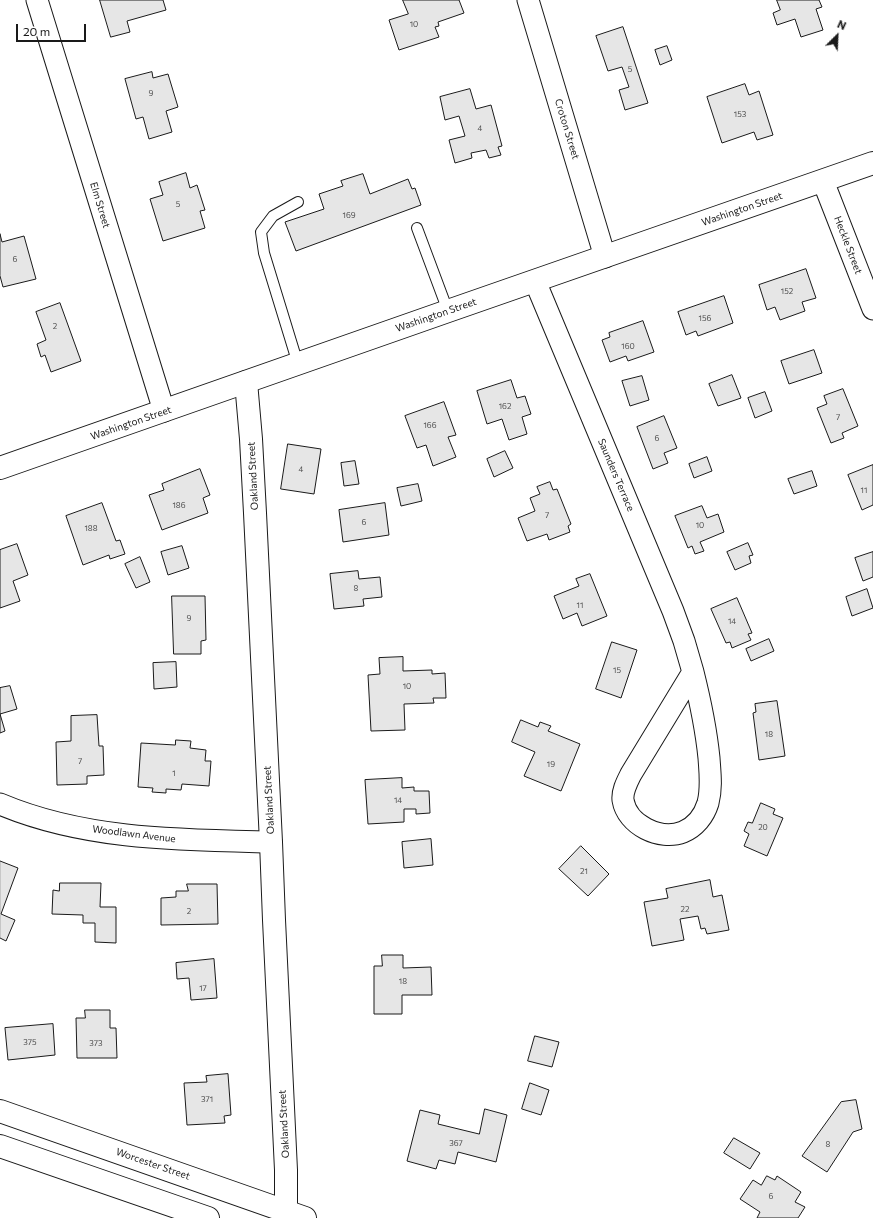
<!DOCTYPE html>
<style>
body{margin:0}
#map{position:relative;width:873px;height:1218px;overflow:hidden;background:#fff;font-family:Commissioner,sans-serif}
canvas{display:block}
.north{position:absolute;left:817px;top:16px;width:40px;height:40px;-webkit-text-stroke:3px #fff;paint-order:stroke;rotate:24deg;font-size:11px;font-weight:700;line-height:16px;text-align:center;color:#1a1a1a}
.north::after{content:'';display:block;margin:auto;width:14px;height:18px;background:#1a1a1a;clip-path:polygon(50% 0,100% 100%,50% 72%,0 100%)}
.scale{position:absolute;left:16px;top:24px;width:70px;height:18px;box-sizing:border-box;border:2px solid #1a1a1a;border-top:0;padding-left:5px;font-size:12px;line-height:14px;white-space:nowrap;color:#1a1a1a;-webkit-text-stroke:3px #fff;paint-order:stroke}
</style>
<div id="map">
<canvas width="873" height="1218"></canvas>
<div class="north">N</div>
<div class="scale">20 m</div>
</div>
<script>
const ctx = document.querySelector('canvas').getContext('2d');
ctx.lineJoin = 'round';
function fillPath(path, color) {
  ctx.fillStyle = color;
  ctx.fill(path, 'evenodd');
}
function strokePath(path, color, width, dash) {
  ctx.strokeStyle = color;
  ctx.lineWidth = width;
  ctx.lineCap = dash ? 'butt' : 'round';
  ctx.setLineDash(dash || []);
  ctx.stroke(path);
}
function drawText(font, color, halo, rows, align = 'center') {
  ctx.font = font + ' Commissioner,sans-serif';
  ctx.lineWidth = 3;
  ctx.setLineDash([]);
  ctx.textBaseline = 'middle';
  ctx.strokeStyle = halo;
  ctx.fillStyle = color;
  for (const [text, x, y, turn = 0] of rows) {
    ctx.save();
    ctx.translate(x, y);
    ctx.rotate((+turn || 0) * Math.PI / 180);
    ctx.textAlign = isNaN(turn) ? turn : align;
    if (halo) ctx.strokeText(text, 0, 0);
    ctx.fillText(text, 0, 0);
    ctx.restore();
  }
}
const building = new Path2D(`
 M100,0h63l3,10 -39,11 3,11 -19,5z
 M403,0h56l5,13 -26,9 1,4 -4,1 4,10 -40,13 -10,-30 19,-6z
 M777,0h42l3,7 -6,2 7,21 -22,7 -6,-18 -18,6 -4,-12 7,-3z
 M623,27l25,76 -23,7 -6,-20 10,-3 -7,-20 -14,4 -12,-35z
 M667,46l5,14 -12,5 -5,-15z
 M152,72l1,6 15,-4 10,33 -12,4 6,21 -23,7 -6,-22 -7,2 -11,-40z
 M745,84l4,11 10,-4 14,44 -16,5 -3,-8 -32,11 -15,-46z
 M470,89l6,20 15,-4 11,41 -4,1 3,8 -12,3 -3,-8 -15,3 1,5 -17,5 -6,-23 16,-4 -6,-20 -14,4 -5,-23z
 M186,173l4,15 7,-3 8,25 -5,1 5,17 -42,13 -13,-42 13,-4 -4,-13z
 M363,174l7,20 38,-15 4,10 3,-1 6,17 -125,46 -11,-29 39,-13 -5,-15 24,-8 -2,-5z
 M0,234l2,8 22,-6 12,43 -33,8 -3,-11z
 M806,269l10,29 -14,4 3,9 -25,9 -5,-13 -8,3 -8,-25z
 M724,296l9,27 -35,13 -2,-5 -10,4 -8,-23z
 M60,303l21,58 -30,11 -6,-17 -4,2 -4,-13 9,-4 -10,-28z
 M643,321l11,31 -26,9 -2,-5 -16,6 -8,-22 8,-3 -1,-4z
 M814,350l8,23 -33,11 -8,-23z
 M732,375l9,23 -23,8 -9,-22z
 M642,376l7,24 -19,6 -8,-25z
 M511,380l6,18 8,-2 6,18 -9,3 5,17 -18,6 -7,-21 -15,5 -10,-33z
 M843,389l15,37 -16,7 2,5 -13,5 -14,-35 10,-4 -3,-8z
 M765,392l7,19 -17,7 -7,-20z
 M444,402l12,33 -8,2 8,20 -23,9 -7,-21 -9,3 -12,-32z
 M664,416l13,32 -13,5 4,10 -15,6 -16,-42z
 M288,444l33,5 -7,45 -33,-5z
 M505,451l8,17 -19,9 -7,-18z
 M707,457l5,14 -18,7 -5,-14z
 M355,461l4,23 -15,2 -3,-23z
 M873,465v40l-11,5 -14,-35z
 M200,469l10,26 -7,3 5,15 -46,17 -13,-35 15,-5 -2,-6z
 M812,471l5,15 -23,8 -6,-15z
 M550,482l3,8 4,-1 14,35 -3,2 2,6 -21,8 -2,-6 -20,7 -9,-23 17,-7 -5,-13 10,-4 -3,-7z
 M418,484l4,17 -21,5 -4,-18z
 M102,503l14,38 4,-1 5,14 -15,5 -1,-4 -26,10 -17,-49z
 M385,503l4,32 -46,7 -4,-32z
 M702,506l5,12 11,-4 6,18 -24,10 4,9 -9,3 -3,-8 -4,2 -13,-32z
 M748,543l5,12 -4,1 2,7 -16,7 -8,-18z
 M17,544l11,31 -15,6 7,20 -20,7v-58z
 M182,546l7,22 -21,7 -7,-23z
 M873,552v25l-10,4 -8,-23z
 M140,557l10,25 -14,6 -11,-24z
 M358,571l1,8 21,-2 2,20 -19,2 1,7 -30,3 -4,-35z
 M590,574l17,42 -25,10 -5,-13 -14,6 -9,-23 25,-10 -3,-7z
 M867,589l6,19 -21,8 -6,-19z
 M172,596h33l1,44 -5,1v13h-27z
 M737,598l15,35 -4,1 3,6 -19,8 -2,-6 -4,1 -15,-34z
 M769,639l5,12 -23,10 -5,-12z
 M612,642l25,8 -16,48 -25,-9z
 M403,657v14l29,-1v4l13,-1 1,25h-13l1,5 -30,1 1,26 -34,1 -3,-56 12,-1 -1,-16z
 M176,662l1,25 -23,2 -1,-26z
 M10,686l7,23 -17,5 5,17 -5,2v-45z
 M777,701l8,55 -26,4 -6,-47 3,-1 -1,-8z
 M97,715l2,31h4l1,29 -17,1v8l-30,1 -1,-43 15,-1v-25z
 M521,720l17,7 2,-5 11,4 -3,5 32,13 -19,47 -37,-15 11,-24 -23,-10z
 M176,740l15,1 -1,7 16,2 -1,11h6l-2,25 -27,-2 -1,6 -15,-1v4l-14,-1 1,-4 -15,-1 3,-44 34,2z
 M402,778v10l12,-1v4h15l1,22 -14,1v-5h-12v13l-36,2 -3,-44z
 M761,803l14,6 -2,5 10,4 -16,38 -23,-10 5,-12 -5,-3 4,-9 4,1z
 M431,839l2,26 -29,3 -2,-26z
 M581,846l28,28 -21,22 -29,-27z
 M0,861l18,7 -17,46 14,6 -9,21 -6,-3z
 M710,880l3,17 9,-2 7,35 -22,4 -2,-6 -4,1 -3,-13 -18,3 4,21 -32,6 -8,-44 24,-4 -2,-9z
 M60,883h41l-1,24h16v36l-21,-1v-19h-12v-8l-31,-1 1,-24 6,1z
 M187,884h30l1,40 -57,1v-27l15,-1v-6h12z
 M382,955h21v13l28,-1 1,28h-30v19h-28v-48h8z
 M214,959l3,39 -26,2 -2,-22 -12,1 -1,-16z
 M85,1010h25v18h6l1,30h-40l-1,-40h9z
 M53,1024l2,31 -47,5 -3,-32z
 M535,1036l24,6 -7,25 -24,-6z
 M228,1074l3,41 -7,1 1,7 -38,2 -3,-42 23,-1 -1,-6z
 M530,1083l19,7 -8,25 -19,-6z
 M856,1100l6,29 -9,3 -26,40 -25,-16 39,-54z
 M485,1109l22,6 -11,47 -38,-10 -3,12 -16,-4 -3,9 -29,-8 13,-51 20,5 -2,9 41,10z
 M734,1138l26,15 -10,16 -26,-16z
 M767,1176l8,4 2,-4 24,16 -6,10 10,5 -7,11h-41l3,-6 -20,-13 13,-19 8,5z`);
fillPath(building, '#e6e6e6');
strokePath(building, '#1a1a1a', 1);
const service = new Path2D(`
 M417,228l31,83
 M298,364l-34,-111 -3,-21 12,-16 25,-14`);
const minor = new Path2D(`
 M37,0l127,411
 M528,0l77,257
 M823,181l50,128
 M535,281l138,330 11,30 9,31 -62,102c-4,8 -9,17 -8,26 4,25 37,41 60,32 12,-5 21,-16 25,-29 4,-15 2,-30 1,-45 -3,-30 -9,-58 -16,-86
 M0,804c85,36 180,36 271,38`);
const tertiary = new Path2D(`
 M246,382l5,57 4,74 16,329 3,78 12,250v48`);
const primary = new Path2D(`
 M0,468l448,-157 425,-148`);
const trunk = new Path2D(`
 M0,1111l305,107
 M0,1146l208,72`);
strokePath(service, '#1a1a1a', 12);
strokePath(minor, '#1a1a1a', 23);
strokePath(tertiary, '#1a1a1a', 24);
strokePath(primary, '#1a1a1a', 24);
strokePath(trunk, '#1a1a1a', 24);
strokePath(service, '#fff', 10);
strokePath(minor, '#fff', 21);
strokePath(tertiary, '#fff', 22);
strokePath(primary, '#fff', 22);
strokePath(trunk, '#fff', 22);
drawText('8px', '#4d4d4d', null, [
 ["10",414,24],
 ["5",630,69],
 ["9",151,93],
 ["153",740,114],
 ["4",480,128],
 ["5",178,204],
 ["169",349,215],
 ["6",15,259],
 ["152",787,291],
 ["156",705,318],
 ["2",55,326],
 ["160",628,346],
 ["162",505,406],
 ["7",838,417],
 ["166",430,425],
 ["6",657,438],
 ["4",301,469],
 ["11",864,490],
 ["186",179,505],
 ["7",547,515],
 ["6",364,522],
 ["10",700,525],
 ["188",91,528],
 ["8",356,588],
 ["11",580,605],
 ["9",189,618],
 ["14",732,621],
 ["15",617,670],
 ["10",407,686],
 ["18",769,734],
 ["7",80,761],
 ["19",551,764],
 ["1",174,773],
 ["14",398,800],
 ["20",763,827],
 ["21",584,871],
 ["22",685,909],
 ["2",189,911],
 ["18",403,981],
 ["17",203,988],
 ["375",30,1042],
 ["373",96,1043],
 ["371",207,1099],
 ["367",456,1143],
 ["8",828,1144],
 ["6",771,1196]
]);
drawText('10px', '#1a1a1a', '#fff', [
 ["Croton Street",567,129,73],
 ["Elm Street",100,205,73],
 ["Washington Street",742,209,-19],
 ["Heckle Street",848,245,69],
 ["Washington Street",436,315,-19],
 ["Washington Street",131,423,-19],
 ["Saunders Terrace",616,475,67],
 ["Oakland Street",253,476,-93],
 ["Oakland Street",269,800,-93],
 ["Woodlawn Avenue",134,834,7],
 ["Oakland Street",284,1124,-93],
 ["Worcester Street",153,1164,19]
]);
</script>
